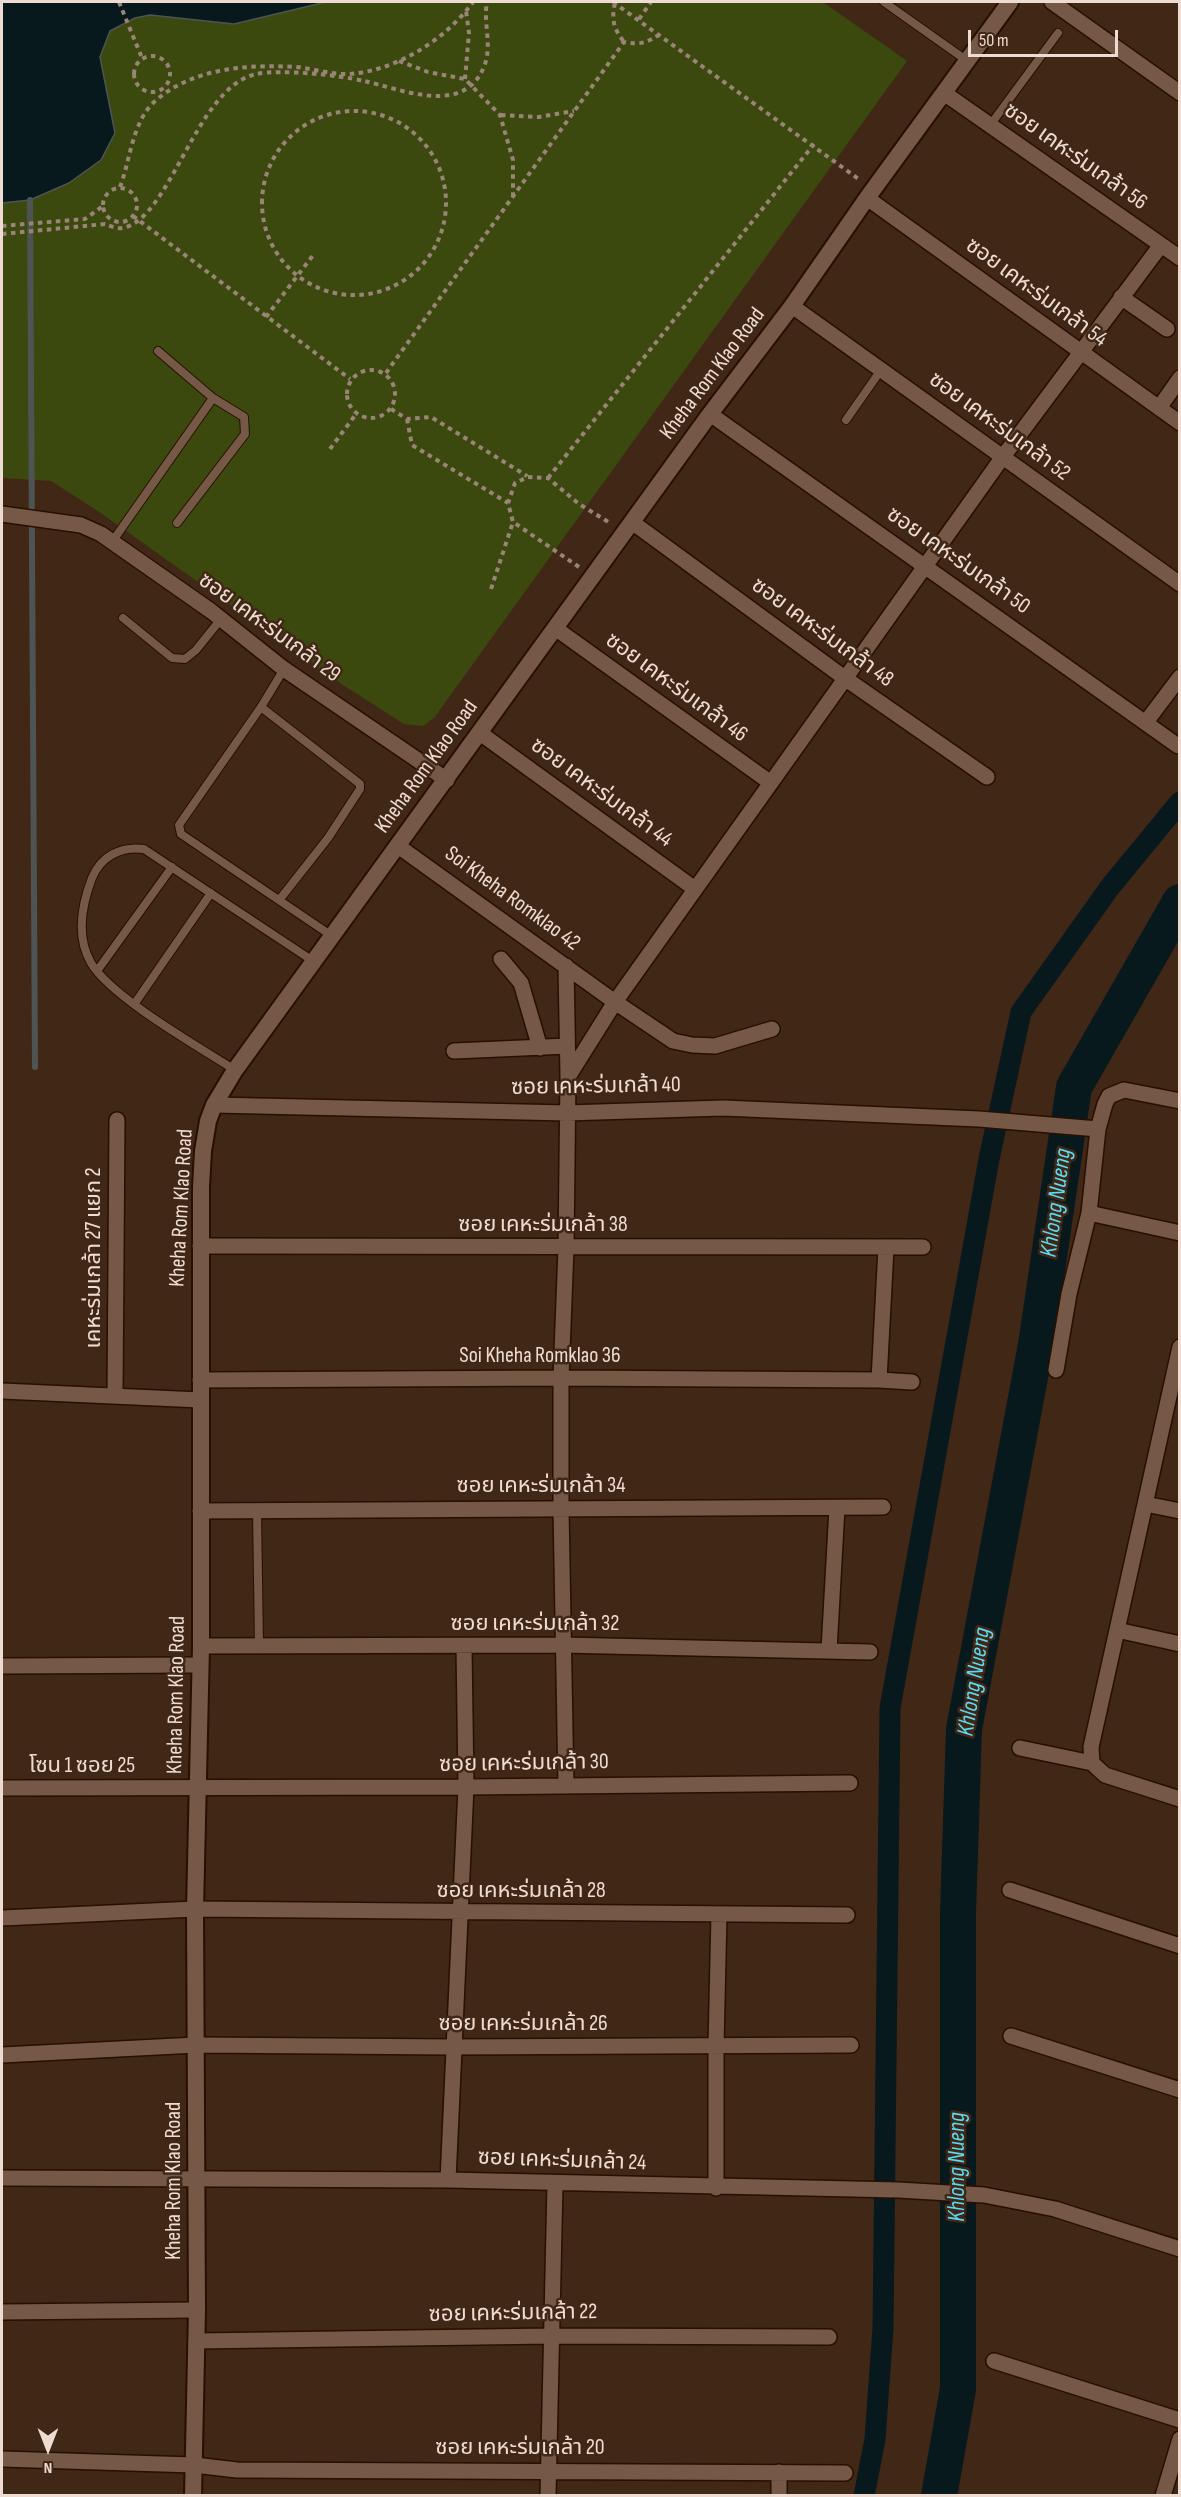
<!DOCTYPE html>
<meta charset="utf-8">
<style>
body{margin:0}
#map{position:relative;width:1181px;height:2497px;overflow:hidden;background:#412716;font-family:"Sofia Sans Condensed",sans-serif}
canvas{display:block}
.frame{position:absolute;inset:0;border:3px solid #eedcd2;pointer-events:none}
.north{position:absolute;left:18px;top:2419px;width:60px;height:60px;-webkit-text-stroke:4px #412716;paint-order:stroke;rotate:180deg;font-size:16px;font-weight:700;line-height:24px;text-align:center;color:#eedcd2}
.north::after{content:'';display:block;margin:auto;width:21px;height:27px;background:#eedcd2;clip-path:polygon(50% 0,100% 100%,50% 72%,0 100%)}
.scale{position:absolute;left:968px;top:30px;width:150px;height:27px;box-sizing:border-box;border:3px solid #eedcd2;border-top:0;padding-left:8px;font-size:18px;line-height:21px;white-space:nowrap;color:#eedcd2;-webkit-text-stroke:4px #412716;paint-order:stroke}
</style>
<div id="map">
<canvas width="1181" height="2497"></canvas>
<div class="frame"></div>
<div class="north">N</div>
<div class="scale">50 m</div>
</div>
<script>
const ctx = document.querySelector('canvas').getContext('2d');
ctx.lineJoin = 'round';
function fillPath(path, color) {
  ctx.fillStyle = color;
  ctx.fill(path, 'evenodd');
}
function strokePath(path, color, width, dash) {
  ctx.strokeStyle = color;
  ctx.lineWidth = width;
  ctx.lineCap = dash ? 'butt' : 'round';
  ctx.setLineDash(dash || []);
  ctx.stroke(path);
}
function drawText(font, color, halo, rows, align = 'center') {
  ctx.font = font + ' "Sofia Sans Condensed","Noto Sans Thai",sans-serif';
  ctx.lineWidth = 5;
  ctx.setLineDash([]);
  ctx.textBaseline = 'middle';
  ctx.strokeStyle = halo;
  ctx.fillStyle = color;
  for (const [text, x, y, turn = 0] of rows) {
    ctx.save();
    ctx.translate(x, y);
    ctx.rotate((+turn || 0) * Math.PI / 180);
    ctx.textAlign = isNaN(turn) ? turn : align;
    if (halo) ctx.strokeText(text, 0, 0);
    ctx.fillText(text, 0, 0);
    ctx.restore();
  }
}
fillPath(new Path2D(`
 M2,2h821l84,59 -473,657 -11,8 -19,-2 -61,-39 -245,-174 -47,-30 -49,-3z`), '#3c490e');
const water = new Path2D(`
 M2,2h324l-92,22 -84,-9 -15,3 -25,13 -10,26 15,76 -14,27 -32,23 -39,17 -28,3z`);
fillPath(water, '#08191d');
strokePath(water, '#4d5453', 1.5);
strokePath(new Path2D(`
 M30,200l5,867`), '#4d5453', 6);
strokePath(new Path2D(`
 M864,2496l11,-57 8,-111 7,-620 99,-549 32,-147 89,-125 70,-85`), '#08191d', 21);
strokePath(new Path2D(`
 M939,2496l19,-107v-476l6,-184 72,-384 38,-258 106,-185`), '#08191d', 36);
const service = new Path2D(`
 M884,2l82,58
 M991,124l67,-91
 M846,420l35,-50
 M177,523l68,-89 -1,-17 -31,-19
 M112,542l101,-144 -55,-47
 M123,618l49,40 13,1 11,-9 25,-31
 M284,669l-23,38 -82,118 2,9 151,102
 M261,707l99,77v5l-32,49 -48,61
 M97,971l75,-104
 M135,1003l76,-110
 M235,1070c-36,-23 -124,-73 -144,-107 -15,-26 -9,-59 1,-85 9,-22 29,-32 52,-29l169,112
 M257,1510l2,136`);
const minor = new Path2D(`
 M1052,2l128,91
 M944,93l236,165
 M867,198l313,225
 M1121,297l46,32
 M792,306l388,278
 M1159,408l21,-30
 M710,414l468,332
 M2,514l79,11 20,9 110,77 73,58 163,111
 M632,522l214,157 141,98
 M555,628l216,155
 M1146,722l34,-45
 M480,733l215,156
 M398,846l217,156 58,39 19,4 23,1 57,-17
 M501,959l20,24 19,65
 M566,966l2,111 -2,171 -5,130v130l5,278
 M454,1051l113,-5
 M568,1077l47,-75 387,-544 159,-213
 M214,1105l353,8 156,-5 256,11 119,10
 M1089,1213l91,20
 M200,1246l723,1
 M886,1248l-7,132 33,2
 M1056,1370l13,-76 20,-81 9,-84 7,-25 4,-8 15,-6 56,11
 M200,1380l361,-2 318,2
 M2,1391l198,9
 M115,1396l2,-276
 M1145,1504l35,7
 M200,1511l683,-4
 M1117,1630l63,14
 M201,1646l361,-1 308,7
 M829,1650l8,-142
 M2,1666l198,-1
 M1020,1748l72,15
 M1092,1763l-1,-16 89,-400
 M1092,1763l13,12 75,24
 M2,1788l464,-1 384,-4
 M1010,1890l170,56
 M2,1918l193,-9 652,6
 M1011,2036l169,54
 M2,2055l194,-10 257,2 398,-2
 M2,2178l446,2 450,10 86,5 71,14 125,40
 M448,2180l18,-393 -2,-141
 M716,2188v-142l3,-132
 M2,2312l195,-2
 M196,2341l354,-5 279,1
 M994,2361l186,59
 M2,2459l192,6 43,5 608,3
 M779,2472v24
 M548,2496l7,-312
 M1163,2496l17,-57`);
const tertiary = new Path2D(`
 M193,2496l4,-186 -2,-401 6,-263v-459l2,-36 5,-30 6,-16 21,-35 475,-656 82,-108 75,-108 143,-196`);
strokePath(service, '#270f01', 10);
strokePath(minor, '#270f01', 18);
strokePath(tertiary, '#270f01', 20);
strokePath(new Path2D(`
 M119,2l23,56
 M613,2l247,178
 M615,3c-4,17 -1,26 9,39
 M639,19l12,-17
 M134 74a18 18 0 1 1 36 0a18 18 0 1 1-36 0Z
 M399,61l29,11 37,7 35,36 13,45v36
 M465,79l4,-46 -3,-22
 M262 203a92 92 0 1 1 184 0a92 92 0 1 1-184 0Z
 M501,115l38,2 35,-6
 M120,187c10,-26 12,-63 33,-84 37,-35 95,-39 143,-36 18,2 37,8 54,7 48,-4 96,-35 123,-72
 M103 205a17 17 0 1 1 34 0a17 17 0 1 1-34 0Z
 M133,216l217,163
 M2,226l83,-7 18,-13
 M2,234l103,-10c5,2 12,5 17,4 49,-8 73,-140 134,-154 25,-5 83,1 108,7 37,8 102,37 121,-17 7,-20 -2,-42 2,-62
 M266,317l48,-63
 M347 394a24 24 0 1 1 48 0a24 24 0 1 1-48 0Z
 M386,373l238,-331c16,3 23,1 36,-8
 M391,409l16,10 24,-2 96,59
 M407,419l5,26 96,58
 M330,449l26,-35
 M548,478l266,-334
 M579,567l-66,-45 -5,-19 7,-20 13,-6 20,1 31,26 31,19
 M491,589l22,-67`), '#9a8477', 4, [4.5, 4.5]);
strokePath(service, '#755845', 8);
strokePath(minor, '#755845', 15);
strokePath(tertiary, '#755845', 16);
drawText('22px', '#eedcd2', '#412716', [
 ["ซอย เคหะร่มเกล้า 56",1075,157,35],
 ["ซอย เคหะร่มเกล้า 54",1036,293,36],
 ["Kheha Rom Klao Road",713,374,-53],
 ["ซอย เคหะร่มเกล้า 52",999,427,36],
 ["ซอย เคหะร่มเกล้า 50",958,561,35],
 ["ซอย เคหะร่มเกล้า 29",269,628,36],
 ["ซอย เคหะร่มเกล้า 48",822,633,36],
 ["ซอย เคหะร่มเกล้า 46",676,688,36],
 ["Kheha Rom Klao Road",427,767,-54],
 ["ซอย เคหะร่มเกล้า 44",601,793,36],
 ["Soi Kheha Romklao 42",512,899,36],
 ["ซอย เคหะร่มเกล้า 40",596,1087,-1],
 ["Kheha Rom Klao Road",182,1208,-87],
 ["ซอย เคหะร่มเกล้า 38",543,1225],
 ["เคหะร่มเกล้า 27 แยก 2",94,1258,-90],
 ["Soi Kheha Romklao 36",540,1356],
 ["ซอย เคหะร่มเกล้า 34",541,1486],
 ["ซอย เคหะร่มเกล้า 32",535,1624],
 ["Kheha Rom Klao Road",177,1695,-89],
 ["ซอย เคหะร่มเกล้า 30",524,1764,-1],
 ["โซน 1 ซอย 25",82,1766],
 ["ซอย เคหะร่มเกล้า 28",521,1891],
 ["ซอย เคหะร่มเกล้า 26",523,2024],
 ["ซอย เคหะร่มเกล้า 24",562,2161,2],
 ["Kheha Rom Klao Road",174,2181,-90],
 ["ซอย เคหะร่มเกล้า 22",513,2314,-1],
 ["ซอย เคหะร่มเกล้า 20",520,2448]
]);
drawText('italic 24px', '#58dcf5', '#412716', [
 ["Khlong Nueng",1057,1203,-82],
 ["Khlong Nueng",975,1682,-81],
 ["Khlong Nueng",958,2167,-90]
]);
</script>
